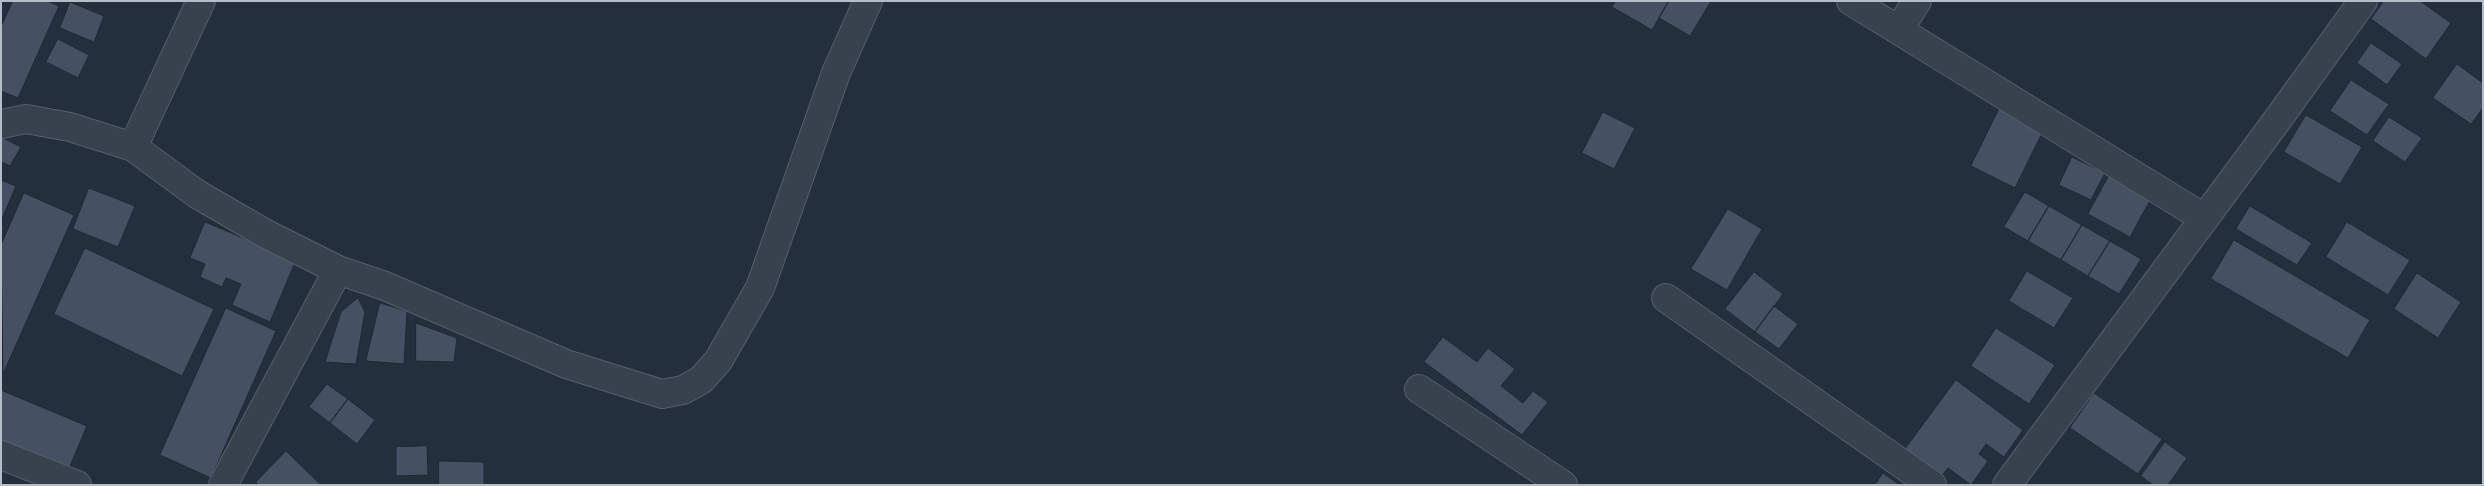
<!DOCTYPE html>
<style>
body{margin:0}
#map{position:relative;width:2484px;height:486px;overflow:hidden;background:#242f3e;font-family:Raleway,sans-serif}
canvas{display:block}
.frame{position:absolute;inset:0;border:2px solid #b4bcc9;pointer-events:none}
</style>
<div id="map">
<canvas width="2484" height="486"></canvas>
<div class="frame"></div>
</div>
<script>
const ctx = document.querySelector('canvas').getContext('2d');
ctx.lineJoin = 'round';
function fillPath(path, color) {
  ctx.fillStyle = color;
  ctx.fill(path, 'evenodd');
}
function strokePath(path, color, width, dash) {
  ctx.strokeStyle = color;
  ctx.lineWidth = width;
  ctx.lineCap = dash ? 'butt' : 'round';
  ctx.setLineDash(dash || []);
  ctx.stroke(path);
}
const building = new Path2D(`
 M13,1h34l12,5 -41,92 -17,-7v-64z
 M1616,1h53l-17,29 -40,-23z
 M1669,1h42l-21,35 -31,-18z
 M2384,1h36l31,22 -25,36 -55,-40z
 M70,2l34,14 -10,26 -34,-14z
 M58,39l31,16 -11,23 -32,-16z
 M2371,43l31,21 -15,21 -30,-22z
 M2457,64l26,19v25l-12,16 -38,-26z
 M2351,80l38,24 -22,31 -37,-24z
 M2001,105l44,22 -30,61 -44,-22z
 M1603,112l32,16 -21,41 -32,-16z
 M2306,115l56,32 -22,37 -56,-32z
 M2389,117l33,21 -17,24 -32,-21z
 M1,137l20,10 -11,19 -9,-4z
 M2072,157l33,16 -14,27 -32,-15z
 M2111,172l42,23 -23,42 -42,-23z
 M1,180l15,6 -15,35z
 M89,188l46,18 -17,41 -45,-18z
 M2025,192l24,14 -21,35 -24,-14z
 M24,193l50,22 -71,159 -2,-129z
 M2049,206l33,19 -21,35 -33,-19z
 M2250,206l62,37 -15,22 -61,-36z
 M1728,209l34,20 -35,61 -36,-21z
 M205,222l91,38 -26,62 -38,-17 9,-21 -15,-6 -4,9 -22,-10 5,-13 -15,-6z
 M2347,222l63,38 -22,35 -62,-38z
 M2082,225l28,16 -22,35 -27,-16z
 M2234,240l136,80 -22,38 -137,-79z
 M2110,241l31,18 -22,35 -31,-18z
 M85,248l129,61 -32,67 -128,-62z
 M2027,271l46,27 -19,30 -45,-27z
 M1754,272l29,22 -28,38 -30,-23z
 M2417,273l44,29 -23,36 -44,-29z
 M358,298l7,14 -9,52 -31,-2 16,-50z
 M380,303l27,8 -3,53 -38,-3z
 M1774,306l24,18 -19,25 -24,-17z
 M226,308l50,23 -65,147 -51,-23z
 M416,323l41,15 -3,24 -38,-1z
 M1996,328l59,37 -26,39 -58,-38z
 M1443,337l34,25 11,-14 27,21 -14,17 22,17 10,-12 15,11 -26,33 -98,-73z
 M1956,380l67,50 -19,27 -18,-13 -7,10 9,7 -17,24 -23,-17 -11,14 -37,-26z
 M327,384l21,15 -18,24 -21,-16z
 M1,390l86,36 -20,47 -66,-28z
 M2094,393l68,46 -24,35 -68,-46z
 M348,399l27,21 -18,24 -27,-21z
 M2165,442l22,16 -19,27h-15l-12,-9z
 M427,446l1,29 -32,1v-29z
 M286,451l35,34h-63l-2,-3z
 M439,461l45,1v23h-45z
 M1883,473l17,12h-25z`);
fillPath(building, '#455162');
strokePath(building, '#1f2835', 1);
const minor = new Path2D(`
 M201,1l-68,146 64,47 69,40 72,36 -115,215
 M1851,1l353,217
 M1899,29l18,-28
 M1,124l25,-5 44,8 63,20
 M338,270l47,16 181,78 96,30 21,-4 18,-10 17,-19 42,-73 76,-215 32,-72
 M1666,298l266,187
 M1419,389l144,96
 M1,455l76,30
 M2007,485l271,-366 85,-118`);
strokePath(minor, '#565f6c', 30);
strokePath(minor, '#38414e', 28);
</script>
